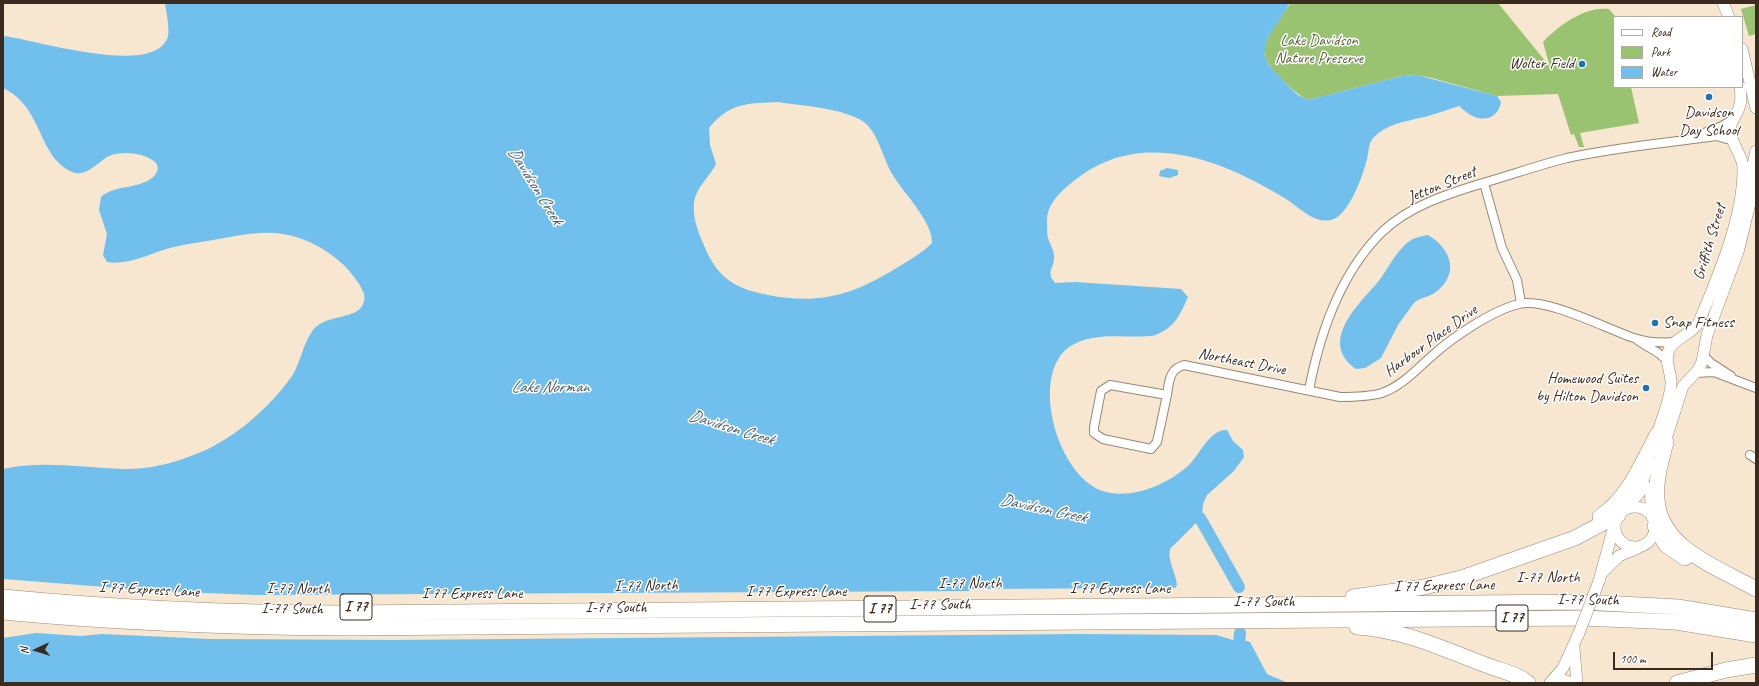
<!DOCTYPE html>
<style>
body{margin:0}
#map{position:relative;width:1759px;height:686px;overflow:hidden;background:#f7e6d0;font-family:Caveat,sans-serif}
canvas{display:block}
.frame{position:absolute;inset:0;border:4px solid #3b2a1e;pointer-events:none}
.legend{position:absolute;left:1613px;top:16px;width:130px;height:72px;box-sizing:border-box;background:#fff;border:1px solid #b1aaa5;margin:0;padding:5px 7px;list-style:none;font-size:12px;color:#3b2a1e}
.legend li{display:flex;align-items:center;gap:8px;height:20px}
.legend b{width:20px;border:1px solid #b1aaa5}
.north{position:absolute;left:16px;top:630px;width:40px;height:40px;-webkit-text-stroke:3px #fff;paint-order:stroke;rotate:266deg;font-size:11px;font-weight:700;line-height:16px;text-align:center;color:#3b2a1e}
.north::after{content:'';display:block;margin:auto;width:14px;height:18px;background:#3b2a1e;clip-path:polygon(50% 0,100% 100%,50% 72%,0 100%)}
.scale{position:absolute;left:1613px;top:652px;width:100px;height:18px;box-sizing:border-box;border:2px solid #3b2a1e;border-top:0;padding-left:5px;font-size:12px;line-height:14px;white-space:nowrap;color:#3b2a1e;-webkit-text-stroke:3px #fff;paint-order:stroke}
</style>
<div id="map">
<canvas width="1759" height="686"></canvas>
<div class="frame"></div>
<ul class="legend">
<li><b style="height:5px;background:#fff"></b>Road</li>
<li><b style="height:11px;background:#99c370"></b>Park</li>
<li><b style="height:11px;background:#71bfec"></b>Water</li>
</ul>
<div class="north">N</div>
<div class="scale">100 m</div>
</div>
<script>
const ctx = document.querySelector('canvas').getContext('2d');
ctx.lineJoin = 'round';
function fillPath(path, color) {
  ctx.fillStyle = color;
  ctx.fill(path, 'evenodd');
}
function strokePath(path, color, width, dash) {
  ctx.strokeStyle = color;
  ctx.lineWidth = width;
  ctx.lineCap = dash ? 'butt' : 'round';
  ctx.setLineDash(dash || []);
  ctx.stroke(path);
}
function drawText(font, color, halo, rows, align = 'center') {
  ctx.font = font + ' Caveat,sans-serif';
  ctx.lineWidth = 3;
  ctx.setLineDash([]);
  ctx.textBaseline = 'middle';
  ctx.strokeStyle = halo;
  ctx.fillStyle = color;
  for (const [text, x, y, turn = 0] of rows) {
    ctx.save();
    ctx.translate(x, y);
    ctx.rotate((+turn || 0) * Math.PI / 180);
    ctx.textAlign = isNaN(turn) ? turn : align;
    if (halo) ctx.strokeText(text, 0, 0);
    ctx.fillText(text, 0, 0);
    ctx.restore();
  }
}
fillPath(new Path2D(`
 M1291,3h207l52,64 -7,-25c16,-17 42,-36 66,-33l7,8h-2v70h17l8,36 -59,10 4,14h-5l-5,-13 -3,1 -13,-41 -61,2 -65,-18 -15,-3 -15,1 -94,24c-13,-6 -47,-36 -44,-52 2,-11 20,-36 27,-45z
 M1756,5v29l-7,2 -8,-27z`), '#99c370');
fillPath(new Path2D(`
 M165,3h1125l-23,36 -3,15 5,11 19,21 10,9 10,5 94,-24 15,-1 80,21 4,6c-2,13 -13,20 -26,15 -6,-2 -11,-7 -16,-11 -15,5 -29,10 -44,13 -15,4 -29,6 -41,18 -6,6 -5,15 -7,22 -4,16 -18,57 -36,61 -17,4 -32,-13 -45,-21 -63,-39 -145,-72 -211,-19 -14,11 -29,24 -28,43 0,5 0,11 1,15 2,7 7,13 6,21 -1,11 -8,12 1,24l20,-1 106,7 7,8c-9,20 -14,32 -36,39 -25,2 -61,-5 -83,11 -41,30 -10,134 37,145 28,7 62,-8 83,-27 11,-11 21,-36 38,-35l6,11 10,9 1,7 -10,14 -27,24 -4,9 -1,13 -32,32c-3,11 6,24 7,36l-2,3 -203,1 -3,2 -714,4 -98,-4 -154,-12v-110c39,-9 81,-1 120,0 22,1 47,-5 68,-13 38,-13 77,-46 101,-80 9,-14 11,-33 21,-46 13,-17 47,-9 51,-29 2,-6 -2,-12 -5,-17 -14,-23 -38,-39 -63,-47 -28,-9 -55,-2 -83,3 -18,3 -36,5 -53,11 -17,6 -35,14 -53,11l-4,-7 4,-21 -8,-24 2,-13c14,-13 39,-7 53,-21 4,-4 5,-9 2,-13 -10,-11 -37,-13 -49,-6 -11,7 -23,22 -37,14 -33,-17 -27,-64 -67,-83v-52c31,3 147,41 164,3 4,-6 -1,-28 -2,-36zM778,102c26,4 56,5 81,17 18,8 23,37 32,53 11,20 42,49 41,71 -10,10 -24,18 -37,26 -43,26 -76,36 -127,26 -30,-6 -49,-15 -62,-45 -6,-14 -14,-31 -12,-47 2,-16 15,-25 22,-39l-6,-19 -1,-17c20,-25 39,-25 69,-26z
 M1167,168l11,2v5l-9,3 -10,-2 1,-5z
 M1428,235c25,15 32,41 5,59 -7,4 -15,4 -20,10l-15,21 -17,33 -16,10 -9,1c-38,-27 2,-64 22,-87 11,-14 19,-34 35,-43 4,-2 10,-3 15,-4z
 M36,633l44,3 22,-2 108,5 184,1 685,-6 137,1 17,5 7,-1 10,3 17,32 21,9h-1279l-6,-2v-43z`), '#71bfec');
strokePath(new Path2D(`
 M1188,509l12,9 39,69
 M1230,648l5,-1 4,-3 1,-11`), '#71bfec', 12);
const minor = new Path2D(`
 M1694,137l28,-11 11,-7
 M1484,183l18,65 15,32 4,23
 M1636,339c11,9 23,11 32,23
 M1703,355l8,8 20,13
 M1695,373l19,-1 42,16
 M1110,385l57,10 -10,47 -6,7 -48,-10 -9,-6v-6l7,-36z
 M1309,390c11,-58 31,-117 74,-159 28,-26 65,-37 100,-48 28,-8 56,-18 84,-25 49,-11 100,-15 149,-22l18,5
 M1167,395c2,-13 2,-26 17,-30l156,32c14,0 28,0 42,-4 20,-7 35,-24 51,-38 20,-18 60,-45 86,-51 27,-7 88,25 115,34 14,5 28,5 42,4
 M1750,455l6,4`);
const secondary = new Path2D(`
 M1723,3l6,14
 M1742,49l14,59
 M1654,442c6,-19 15,-37 17,-57 1,-12 -8,-25 -1,-37 6,-11 22,-13 29,-26 19,-46 45,-105 44,-155 -1,-13 -12,-23 -13,-37 0,-8 6,-14 9,-22 3,-7 2,-14 1,-21
 M1663,448l20,-62 15,-16 4,-8 5,-27 31,-83 13,-53 2,-35 3,-13
 M1650,488l2,29
 M1615 527a20 20 0 1 1 40 0a20 20 0 1 1-40 0Z
 M1625,509l15,-17 9,-31
 M1602,573l17,-17 19,-8
 M1599,581l15,-55
 M1574,648l3,35
 M1550,683l13,-15 16,-35
 M1550,683l13,-3 9,3`);
const motorway = new Path2D(`
 M1666,442c-5,19 -11,39 -9,58 4,49 62,68 99,89
 M1600,517c29,-20 41,-52 57,-82
 M1655,526l11,19 19,13
 M3,597c114,11 228,16 342,16l1237,-11 96,5 78,13
 M1353,597l71,-10 37,-9 114,-40 43,-23
 M3,612c114,11 228,15 342,16l1237,-10 94,4 80,13
 M1357,627c51,4 83,21 129,38 15,6 30,8 42,18
 M1677,683l49,-13 30,-5`);
strokePath(minor, '#987', 10);
strokePath(secondary, '#987', 12);
strokePath(motorway, '#987', 16);
strokePath(minor, '#fff', 8);
strokePath(secondary, '#fff', 11);
strokePath(motorway, '#fff', 15);
const secondaryBridge = new Path2D(`
 M1579,633l20,-52`);
strokePath(secondaryBridge, '#987', 12, []);
strokePath(secondaryBridge, '#fff', 11);
for (const [x, y, r, color] of [
 [1582,64,4,"#1f6fb2"],
 [1709,97,4,"#1f6fb2"],
 [1655,323,4,"#1f6fb2"],
 [1646,388,4,"#1f6fb2"]
]) {
  const dot = new Path2D();
  dot.arc(x, y, r, 0, 2 * Math.PI);
  ctx.fillStyle = color;
  ctx.fill(dot);
  strokePath(dot, '#fff', 1.5);
}
for (const [x, y, w] of [
 [356,607,32],
 [880,609,32],
 [1512,618,32]
]) {
  const box = new Path2D();
  box.roundRect(x - w / 2, y - 13, w, 26, 3);
  ctx.fillStyle = '#fff';
  ctx.fill(box);
  strokePath(box, '#3b2a1e', 1);
}
drawText('bold 15px', '#3b2a1e', null, [
 ["I 77",356,607],
 ["I 77",880,609],
 ["I 77",1512,618]
]);
drawText('16px', '#5c603b', '#fff', [
 ["Lake Davidson",1319,41],
 ["Nature Preserve",1319,59]
]);
drawText('16px', '#3b2a1e', '#fff', [
 ["Wolter Field",1574,64],
 ["Davidson",1709,113,"center"],
 ["Day School",1709,131,"center"],
 ["Snap Fitness",1663,323,"left"],
 ["Homewood Suites",1638,379],
 ["by Hilton Davidson",1638,397]
], 'right');
drawText('16px', '#3b2a1e', '#fff', [
 ["Jetton Street",1442,185,-22],
 ["Griffith Street",1710,242,-73],
 ["Harbour Place Drive",1431,341,-36],
 ["Northeast Drive",1242,362,11],
 ["I-77 North",1548,578],
 ["I-77 North",970,584],
 ["I-77 North",646,586,-1],
 ["I 77 Express Lane",1444,586,-1],
 ["I-77 North",298,589,1],
 ["I 77 Express Lane",1120,589],
 ["I 77 Express Lane",149,590,3],
 ["I 77 Express Lane",796,592],
 ["I 77 Express Lane",472,594],
 ["I-77 South",1588,600,1],
 ["I-77 South",1264,602],
 ["I-77 South",940,605],
 ["I-77 South",616,608],
 ["I-77 South",292,609,1]
]);
drawText('italic 17px', '#4e5e66', '#fff', [
 ["Davidson Creek",535,186,58],
 ["Lake Norman",550,388],
 ["Davidson Creek",731,428,17],
 ["Davidson Creek",1043,509,12]
]);
</script>
